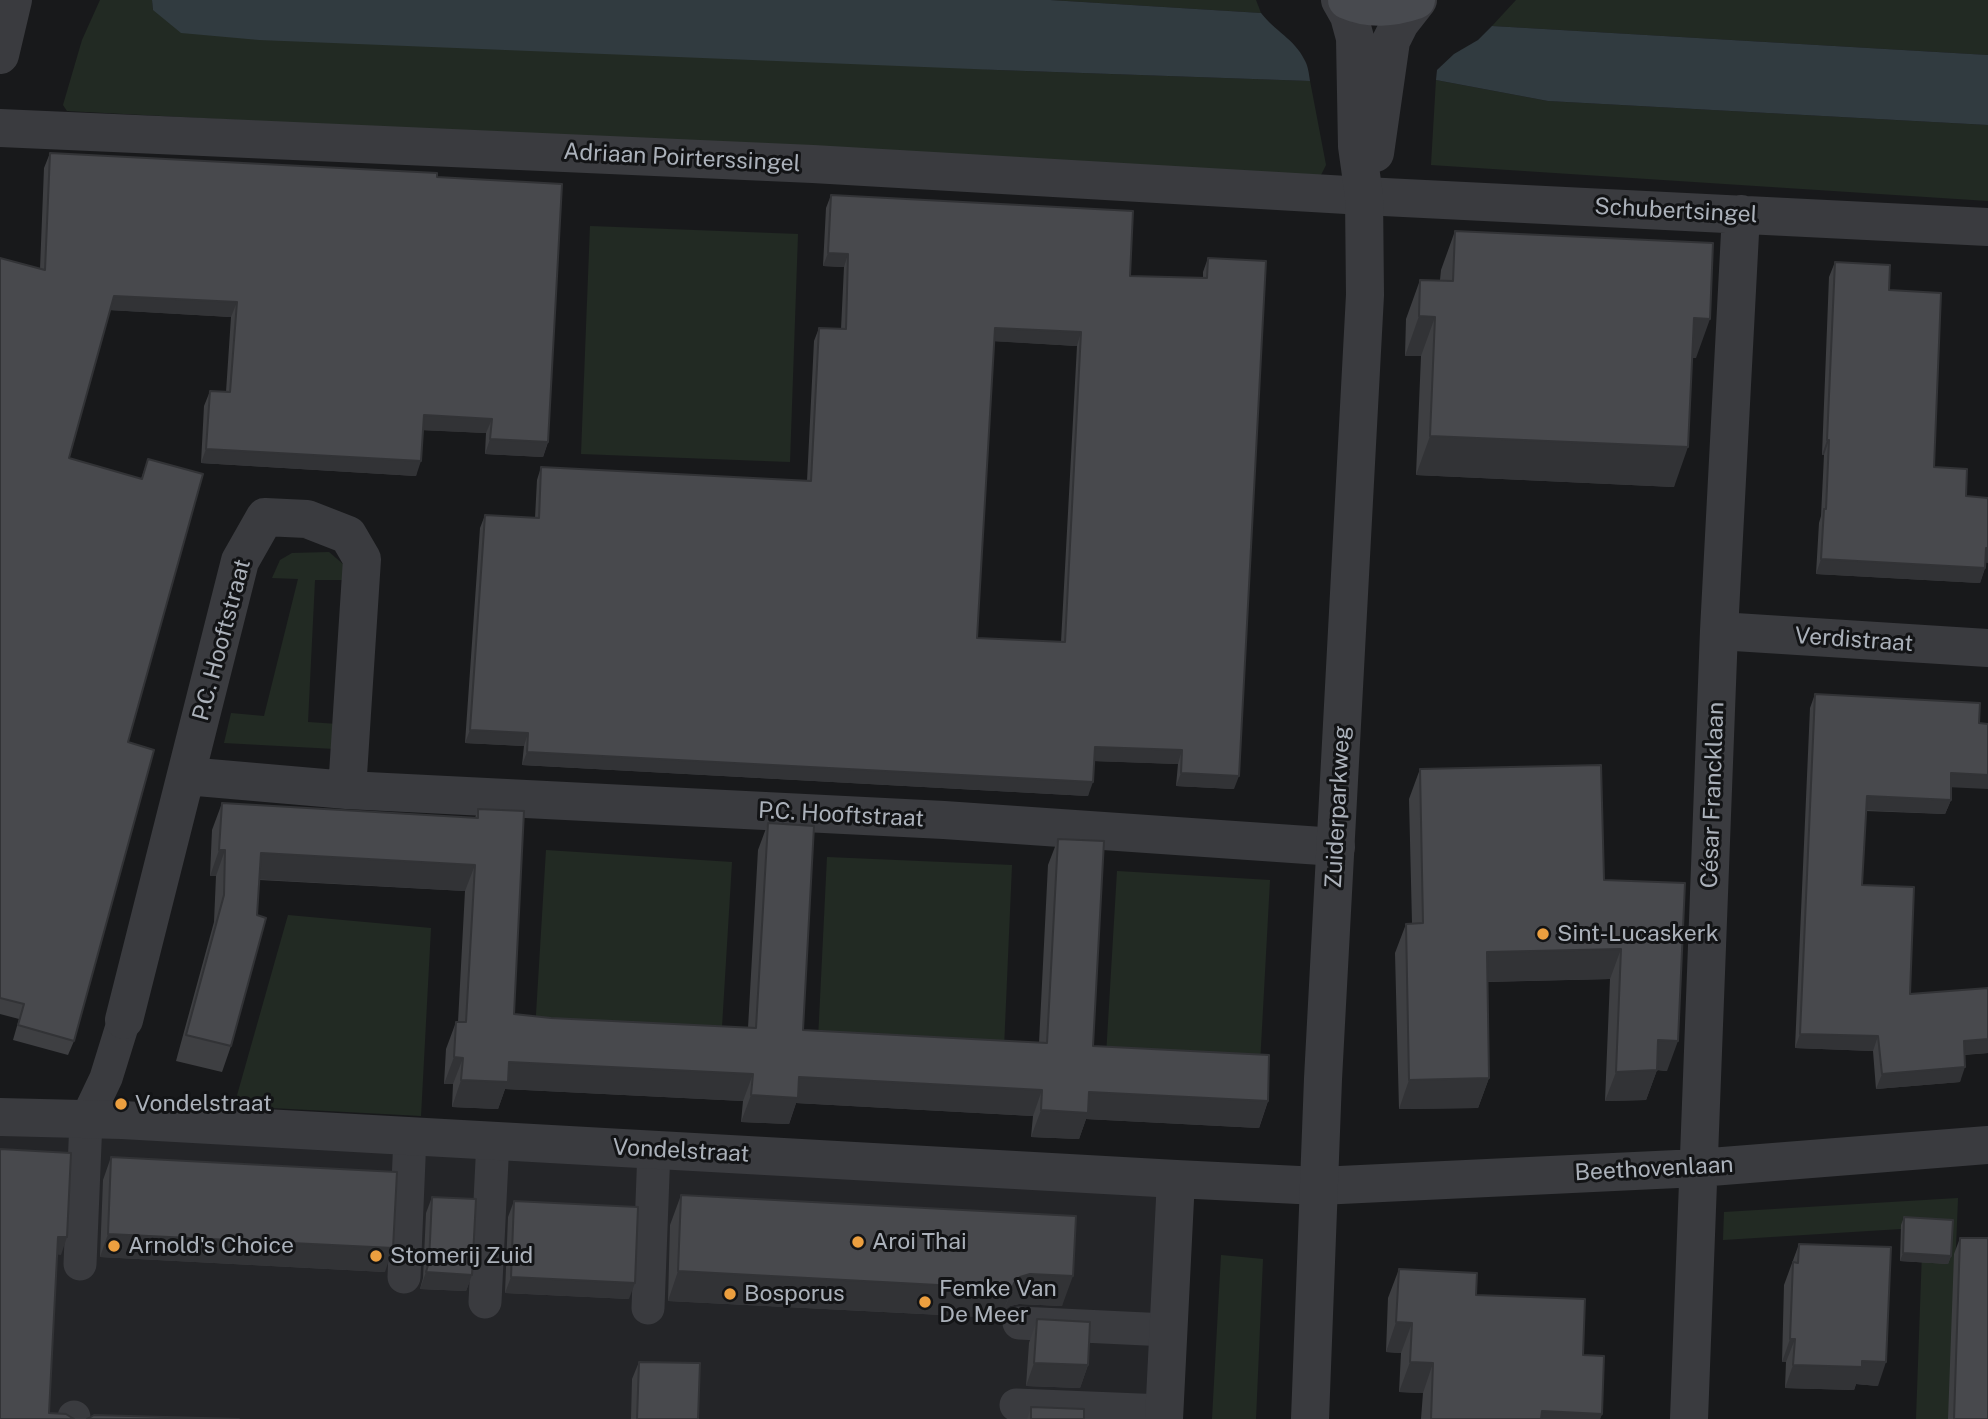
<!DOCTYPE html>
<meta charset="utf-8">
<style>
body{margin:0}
canvas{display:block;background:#18191b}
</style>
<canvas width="1988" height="1419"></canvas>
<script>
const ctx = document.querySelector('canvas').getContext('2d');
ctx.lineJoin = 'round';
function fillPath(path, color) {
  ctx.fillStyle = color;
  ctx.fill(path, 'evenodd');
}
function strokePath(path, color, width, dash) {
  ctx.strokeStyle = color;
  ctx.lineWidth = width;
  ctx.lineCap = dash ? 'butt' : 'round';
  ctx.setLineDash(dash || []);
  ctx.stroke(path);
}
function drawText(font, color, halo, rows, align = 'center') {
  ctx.font = font + ' "Public Sans",sans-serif';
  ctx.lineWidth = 6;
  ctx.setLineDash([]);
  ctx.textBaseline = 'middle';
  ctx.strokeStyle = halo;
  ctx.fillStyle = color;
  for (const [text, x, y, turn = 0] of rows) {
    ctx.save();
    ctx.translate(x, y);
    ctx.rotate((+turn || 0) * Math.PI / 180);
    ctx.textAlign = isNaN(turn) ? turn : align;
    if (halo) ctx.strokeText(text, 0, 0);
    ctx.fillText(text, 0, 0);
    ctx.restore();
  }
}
fillPath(new Path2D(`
 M0,1117l1176,62 -12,240h-1164z`), '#242528');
fillPath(new Path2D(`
 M100,0h52l1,10 845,60 312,11 16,84 -6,12 -1253,-66 -4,-6 19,-65z
 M1050,0h206l5,13z
 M1516,0h472v55l-496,-29z
 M1436,80l112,21 440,24v76l-557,-36z
 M590,226l208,8 -8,228 -209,-8z
 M329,552l14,12 1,16h-29l-7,142 30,2 -3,25 -111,-6 7,-30 33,3 34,-137 -26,-1 8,-18 12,-7z
 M546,850l186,12 -11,181 -186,-12z
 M827,857l185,8 -8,183 -186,-8z
 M1117,871l153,9 -10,184 -154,-8z
 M288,915l143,13 -10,188 -187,-10z
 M1958,1198l-9,221h-33l6,-167 -5,-24 -194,12 1,-28z
 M1221,1255l42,4 -7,160h-44z`), '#222a23');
fillPath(new Path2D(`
 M152,0h898l211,13c13,17 34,27 43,46 4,6 5,15 6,22l-312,-11 -739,-30 -78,-7 -28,-23z
 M1492,26l496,29v70l-440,-24 -112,-21 1,-10 17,-16 24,-14z`), '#313b40');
strokePath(new Path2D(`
 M80,1264l6,-144 20,-42 18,-58
 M404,1277l6,-141
 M485,1302l8,-162
 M648,1308l6,-159
 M1019,1323l148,7
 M1016,1405l148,6
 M74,1419v-2`), '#3a3b3f', 33);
strokePath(new Path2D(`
 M0,55l13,-55
 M0,128l813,36 551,32 624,31
 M1719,631l269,17
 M186,776l161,14 597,30 392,27
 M124,1020l116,-459 25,-44 42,2 41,16 14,24 -15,231
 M0,1117l122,3 1054,59 143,7 379,-18 290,-23
 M1164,1419l12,-240
 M1689,1419l30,-788 22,-417`), '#3a3b3f', 38);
strokePath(new Path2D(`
 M1375,153l16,-112 9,-18 18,-23
 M1310,1419l13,-340 42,-784 -1,-99 -7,-50 -2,-108 -6,-22 -9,-16`), '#3a3b3f', 38);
strokePath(new Path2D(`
 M1347,0c23,10 45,8 69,0`), '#484a4f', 38);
fillPath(new Path2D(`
 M50,153l387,24 111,265 -5,15 -58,-3 1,-21 -63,-3 -7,46 -215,-13 3,-57 6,-15 16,1 5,-75 -121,-7 -41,148 72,21 7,-20 -20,283 -54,299 -6,14 -55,-15 6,-21 -19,-5v-756l40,11 4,-101z
 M831,195l299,81 73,2v-6l5,-14 26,531 -58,-3 2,-22 -83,-3 -7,35 -566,-31 2,-19 -59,-3 15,-215 5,-13 50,3 2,-38 4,-13 266,14 7,-140 5,-13 22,1 3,-62 -21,-1 3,-58zM994,341l83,5 -16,296 -84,-4z
 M1455,231l241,127h-4l-18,129 -258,-12 5,-119h-16l1,-37 14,-39h20l1,-10z
 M1835,262l54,28 45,177 32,29 19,66v6l-5,15 -164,-9 3,-51 2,-7 3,-61h-2l7,-178z
 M1815,694l136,94v12l-6,14 -79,-3 -4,74 48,109 78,-6v65l-24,2 -4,27 -84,7 -3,-38 -78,-3 15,-340z
 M1420,769l184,111 63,191 -10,-1 -11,30 -41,1 5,-122 -123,3 2,96 -11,30 -79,1 -4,-156 11,-29 6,-1 -3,-124z
 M222,803l253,15 3,-9 36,205 37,4 197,10 10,-178 10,-27 35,207 236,13 9,-178 10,-26 35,207 175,55 -9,27 -173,-9 -7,20 -48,-2 2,-21 -237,-13 -7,21 -48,-2 2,-21 -238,-12 -7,20 -46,-2 1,-23h-9l2,-35 10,-27h2l7,-131 -205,-11 -29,166 -9,26 -46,-11 38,-139 2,-46h-6l2,-46z
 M111,1157l274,115 -285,-15 3,-77z
 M681,1195l395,21 -14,90 -43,-2 -9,2 -7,6 -2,6 -333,-17 2,-76z
 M432,1197l40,78 -6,16 -46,-2 3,-11 3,-65z
 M514,1201l115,98 -124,-6 3,-76z
 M1904,1217l47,39 -3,8 -48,-3 1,-36z
 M1960,1238l28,181h-40l6,-165z
 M1799,1244l79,142 -22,-2 -2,6 -69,-2 1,-26h-4l2,-77z
 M1399,1269l77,26 107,60 19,59 -2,5h-179l2,-26 -24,-1 2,-39 -15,-1 2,-54z
 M1037,1319l51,46 -8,23 -54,-2 3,-43z
 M639,1362l59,57h-67l1,-40z
 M1031,1407l53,12h-57z`), '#3e3f42');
fillPath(new Path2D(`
 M828,253l20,1 -4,13 -21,-1z
 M114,296l123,6 -6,15 -123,-7z
 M1419,316l16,1 -14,39h-16z
 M1694,318l16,1 -14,39h-16z
 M995,328l86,4 -4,14 -87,-5z
 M424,415l68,4 -6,14 -68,-3z
 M1430,436l258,11 -14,40 -258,-12z
 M490,439l58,3 -5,15 -58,-3z
 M1827,440h2l-5,15h-2z
 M206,449l215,12 -5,15 -215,-13z
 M1986,548h2v15l-7,-1z
 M1821,559l164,9 -5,15 -164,-9z
 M470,730l58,3 -4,13 -59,-3z
 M1095,747l87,3 -4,14 -87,-3z
 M527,752l566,30 -5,14 -566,-31z
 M1181,773l58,3 -5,13 -58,-3z
 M1951,773l37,2v14l-42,-2z
 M1867,796l84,4 -6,14 -83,-4z
 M219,850h6l-9,26h-6z
 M261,853l214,12 -10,26 -213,-12z
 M1621,949l-11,30 -134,3 11,-30z
 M1800,1034l78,2 -5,15 -78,-3z
 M1988,1039v14l-30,2 6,-14z
 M1658,1040l20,1 -11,30 -10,-1 -11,30 -41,1 11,-29z
 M454,1057l9,1 -10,26h-9z
 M509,1062l244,12 -10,27 -238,-12 -7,20 -46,-2 9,-27z
 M1965,1067l-5,15 -84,7 6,-15z
 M799,1077l243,13 -9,26 -237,-13 -7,21 -48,-2 10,-27z
 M1489,1078l-11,30 -79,1 10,-29z
 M1089,1092l179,9 -9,27 -173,-9 -7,20 -48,-2 10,-27z
 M108,1234l285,14 -8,24 -285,-15z
 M58,1237h9l-6,18 -9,-1z
 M1903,1253l48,3 -3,8 -48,-3z
 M678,1271l334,18 -11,29 -333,-17z
 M426,1272l46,3 -6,16 -46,-2z
 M1030,1274l43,2 -11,30 -43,-2 -9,2 -7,6 11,-29 6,-6z
 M511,1277l124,6 -6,16 -124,-6z
 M1396,1322l16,1 -11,30 -15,-1z
 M1790,1339h5l-9,23h-4z
 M1862,1361l24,1 -8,24 -22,-2 -2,6 -69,-2 8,-23z
 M1410,1362l23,1 -10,30 -24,-1z
 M1034,1363l54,2 -8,23 -54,-2z
 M1542,1411l60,3 -2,5h-61z`), '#323336');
const building = new Path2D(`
 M50,153l387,20v4l125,7 -14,258 -58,-3 2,-20 -68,-4 -3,46 -215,-12 4,-58 20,1 7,-90 -123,-6 -45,162 73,21 6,-20 55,15 -75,268 26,8 -80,291 -56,-16 6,-21 -24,-6v-740l45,12z
 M831,195l302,16 -3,65 77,2 1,-20 58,3 -27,515 -58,-3 1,-23 -87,-3 -2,35 -566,-30 1,-19 -58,-3 15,-215 54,3 2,-51 270,14 8,-153 27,1 2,-75 -20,-1zM995,328l86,4 -16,310 -88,-4z
 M1455,231l258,12 -3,76 -16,-1 -6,129 -258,-11 5,-119 -16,-1 1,-36 33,1z
 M1835,262l55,3 -1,25 52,3 -7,174 33,2 -1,27 22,2v50h-2l-1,20 -164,-9 3,-50h2l3,-69h-2z
 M1815,694l165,9 -1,20 9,1v51l-37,-2v27l-84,-4 -5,89 52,2 -4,107 78,-6v51l-24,2 1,26 -83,7 -4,-38 -78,-2z
 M1601,765l3,115 81,3 -7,158 -20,-1 -1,30 -41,2 5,-123 -134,3 2,126 -80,2 -3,-156 17,-1 -3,-154z
 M222,803l256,15v-9l46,2 -10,203 37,4 205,10 12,-205 46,3 -11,204 244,13 11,-204 46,2 -11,205 176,9 -1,46 -179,-9 -1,21 -47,-3 1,-20 -243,-13 -1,21 -47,-3 2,-21 -244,-12 -1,20 -47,-2 2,-22 -9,-1 2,-35h10l9,-157 -214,-12 -4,62 9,3 -35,128 -45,-11 38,-140 1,-45h-6z
 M0,1149l71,4 -4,84h-9l-9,176 17,1 8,5h-74z
 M111,1157l286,15 -4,76 -285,-14z
 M681,1195l395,21 -3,60 -43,-2 -10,3 -6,6 -2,6 -334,-18z
 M432,1197l44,2 -4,76 -46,-3 3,-10z
 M514,1201l124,6 -3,76 -124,-6z
 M1904,1217l49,3 -2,36 -48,-3z
 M1960,1238h28v181h-34z
 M1799,1244l92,3 -5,115 -24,-1v6l-69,-2 2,-26h-5l3,-77 5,1z
 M1399,1269l78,4 -1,22 109,4 -2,56 21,1 -2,58 -60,-3 -1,8h-110l2,-56 -23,-1 2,-39 -16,-1z
 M1037,1319l53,3 -2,43 -54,-2z
 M639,1362l61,1 -2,56h-61z
 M1031,1407l53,2v10h-53z
 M94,1415l145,4h-152l2,-1z`);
fillPath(building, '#48494d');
strokePath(building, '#323336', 2);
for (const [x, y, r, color] of [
 [1543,934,7,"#ec9f3f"],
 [121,1104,7,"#ec9f3f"],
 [858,1242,7,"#ec9f3f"],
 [114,1246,7,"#ec9f3f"],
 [376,1256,7,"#ec9f3f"],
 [730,1294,7,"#ec9f3f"],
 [925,1302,7,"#ec9f3f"]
]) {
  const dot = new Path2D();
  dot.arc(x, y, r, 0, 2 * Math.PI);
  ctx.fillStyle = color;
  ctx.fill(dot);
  strokePath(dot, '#131416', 2.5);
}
drawText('23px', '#abb1ba', '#131416', [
 ["Adriaan Poirterssingel",682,158,3],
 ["Schubertsingel",1676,211,3],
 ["P.C. Hooftstraat",222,640,-75],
 ["Verdistraat",1854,640,4],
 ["César Francklaan",1713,795,-88],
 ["Zuiderparkweg",1338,807,-87],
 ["P.C. Hooftstraat",841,815,3],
 ["Vondelstraat",681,1151,3],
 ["Beethovenlaan",1654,1169,-3]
]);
drawText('23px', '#abb1ba', '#131416', [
 ["Sint-Lucaskerk",1557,934],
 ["Vondelstraat",135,1104],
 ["Aroi Thai",872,1242],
 ["Arnold's Choice",128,1246],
 ["Stomerij Zuid",390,1256],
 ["Femke Van",939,1289],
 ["De Meer",939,1315],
 ["Bosporus",744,1294]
], 'left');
</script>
